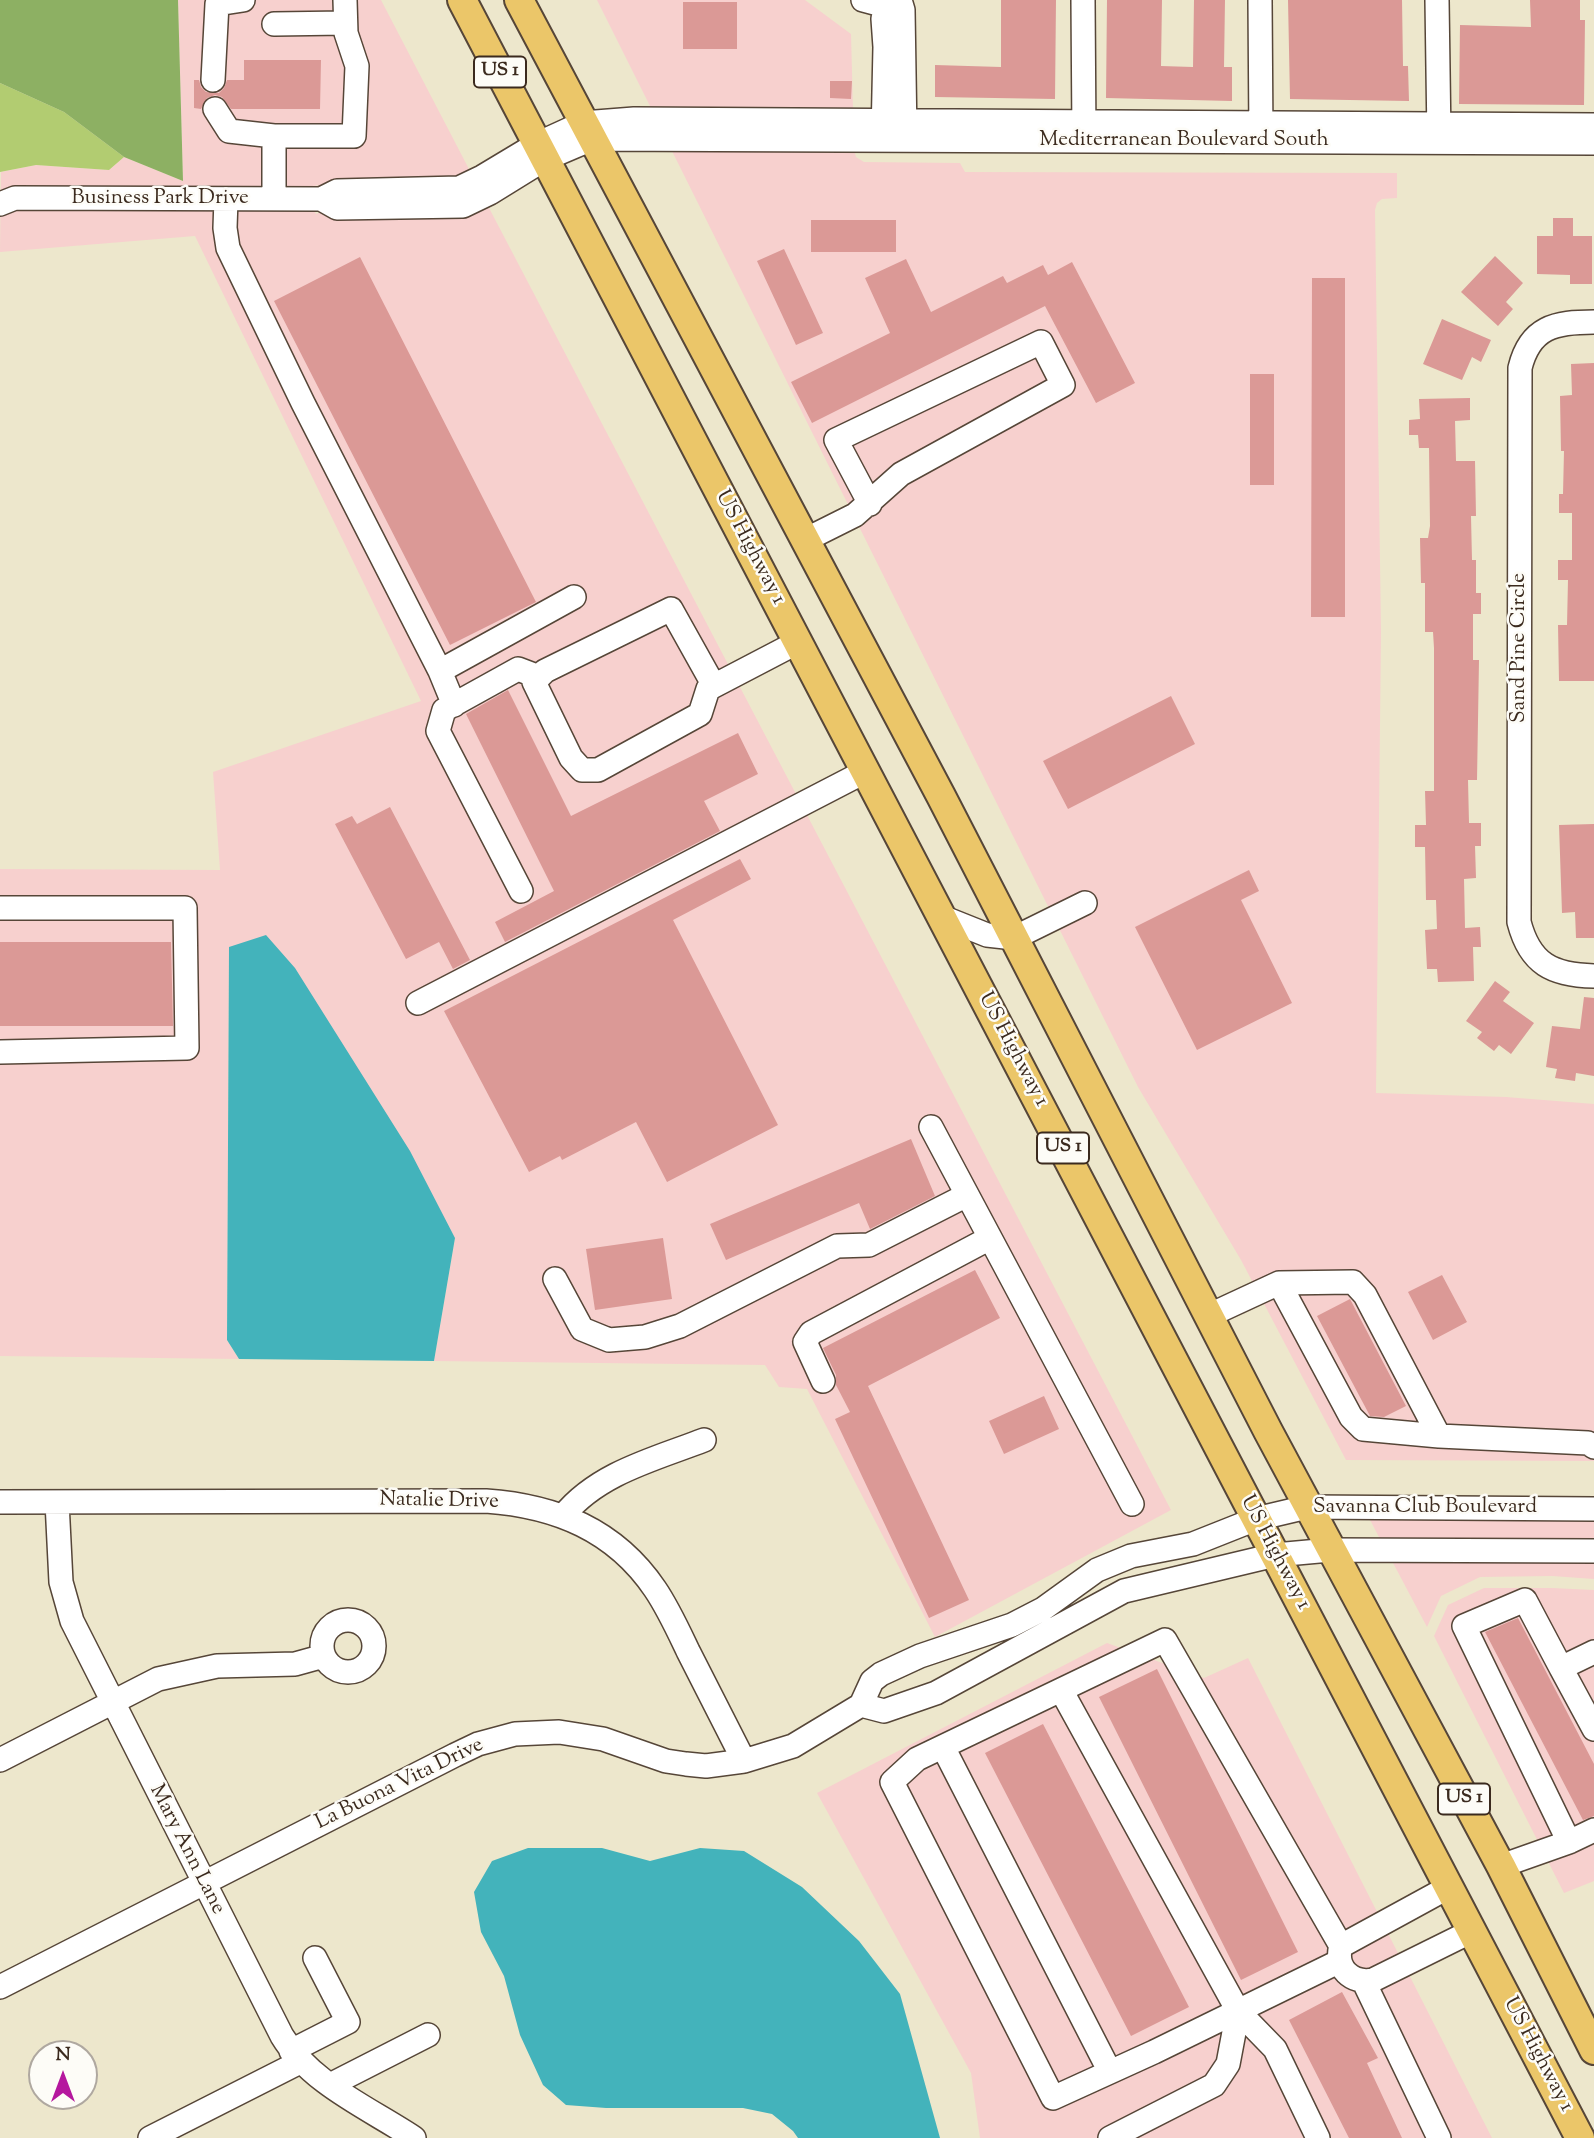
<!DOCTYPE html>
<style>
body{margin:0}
#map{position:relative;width:1594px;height:2138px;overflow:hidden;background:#ede7cc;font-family:"Sorts Mill Goudy",serif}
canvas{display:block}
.north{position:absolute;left:28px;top:2040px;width:70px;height:70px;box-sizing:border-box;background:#fdfcf7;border:2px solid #afa8a0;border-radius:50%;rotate:0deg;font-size:19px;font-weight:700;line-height:28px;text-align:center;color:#3b2a1e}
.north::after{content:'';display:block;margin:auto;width:24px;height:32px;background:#b5179e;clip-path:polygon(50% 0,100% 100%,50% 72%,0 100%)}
</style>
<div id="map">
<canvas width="1594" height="2138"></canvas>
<div class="north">N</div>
</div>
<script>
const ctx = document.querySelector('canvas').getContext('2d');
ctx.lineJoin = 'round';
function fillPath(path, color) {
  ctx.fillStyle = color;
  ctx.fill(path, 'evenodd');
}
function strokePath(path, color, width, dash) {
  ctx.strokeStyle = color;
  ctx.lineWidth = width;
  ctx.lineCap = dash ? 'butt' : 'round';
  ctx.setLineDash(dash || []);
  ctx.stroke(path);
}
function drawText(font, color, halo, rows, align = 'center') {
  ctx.font = font + ' "Sorts Mill Goudy",serif';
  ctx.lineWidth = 5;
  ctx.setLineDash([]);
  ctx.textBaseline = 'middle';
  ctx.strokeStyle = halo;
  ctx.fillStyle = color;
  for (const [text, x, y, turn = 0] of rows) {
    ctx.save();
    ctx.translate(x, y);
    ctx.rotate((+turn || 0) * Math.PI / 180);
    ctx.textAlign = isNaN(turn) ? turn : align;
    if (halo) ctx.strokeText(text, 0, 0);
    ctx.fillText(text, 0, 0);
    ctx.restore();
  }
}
fillPath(new Path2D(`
 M178,0h203l89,171 -14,6 -119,2 -16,8 -5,-2 -3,6v17l3,6 5,-2 16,7 126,-2 25,-11 683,1304 -236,127 -128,-248 -28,-2 -14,-22 -331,-4 21,-123 -226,-291 -2,393 12,19 -239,-3v-487l220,1 -7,-98 208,-71 -226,-465 -195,16 1,-80 35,-7 73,5 15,-13 59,24z
 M597,0h208l46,34 2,76 -202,-2z
 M671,149l183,1 2,7 8,5 96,1 5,9 432,1v25l-15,1 -5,4 -2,7 6,422 -5,461 130,4 88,7v357l-248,-1 -105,-200 -103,-173z
 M1369,1518l225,2v19h-214z
 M1392,1561l202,1v17l-42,-3 -72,1 -39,19 -14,31z
 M1484,1588h68l42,2v291l-30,12 -130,-257 14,-31z
 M1107,1643l97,35 44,-20 244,480h-512l-9,-65 -154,-280z`), '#f7d0ce');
fillPath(new Path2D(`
 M0,83l64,29 60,45 -15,13 -73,-5 -36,7z`), '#b2cc71');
fillPath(new Path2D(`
 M0,0h178l5,181 -59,-24 -60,-45 -64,-29z`), '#8db063');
fillPath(new Path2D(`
 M266,935l29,33 115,183 45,87 -21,123 -195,-2 -12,-19 2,-393z
 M528,1848h74l48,13 50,-13 44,3 58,36 57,54 41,53 40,144h-142l-5,-7 -21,-17 -29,-6h-137l-40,-3 -23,-20 -23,-50 -16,-59 -23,-44 -7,-40 18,-31z`), '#43b3bb');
fillPath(new Path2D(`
 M1001,0h55l-1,99 -120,-2v-32l66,2z
 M1107,0h55l-1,66 32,1 1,-67h31l-1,67h8v34l-126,-3z
 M1288,0h114l1,66h5l1,35 -119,-2z
 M1530,0h50v20h5l-1,85 -125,-1 1,-79 71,2z
 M683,2h54v47h-54z
 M244,60h77l-1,49h-89l-9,-12 -7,-2 -8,3 -6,11 -7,-1v-28h5l2,7 5,5 13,1 5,-5 3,-8h17z
 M830,81h22l-1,18 -21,-1z
 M1553,218h20v18h19v48h-22v-9l-33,-1v-38h16z
 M811,220h85v32h-85z
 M784,249l39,84 -27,12 -39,-84z
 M1495,256l28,27 -17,19 7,7 -15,17 -37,-34z
 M360,257l176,345 -86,43 -176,-344z
 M906,259l25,53 72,-36 4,7 36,-18 5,10 24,-13 63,121 -39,20 -51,-97 -233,117 -21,-41 99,-49 -25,-55z
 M1312,278h33v339h-34z
 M1442,319l49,21 -10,22 -9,-5 -10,23 -39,-16z
 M1594,363v318h-35l-1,-56h9l1,-45h-10v-20h14v-47h-13v-19h4l1,-43h-3l-1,-55 12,-1 -1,-31z
 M1250,374h24v111h-24z
 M1470,398v22l-15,1 1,40h19l1,55h-5l1,44h4v33h5v21h-8v46h6l-2,120h-9l1,43h12v23h-6l1,32 -12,1 1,49 15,-1 1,20h-8l1,34 -36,1 -1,-13h-10l-2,-39 12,-1 -1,-29h-10l-1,-53h-10v-22h11l-1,-34h9v-143l-1,-16h-8v-49h-4l-1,-45h8l2,-12 -1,-78h-10l-1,-13h-9v-15l11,-1 -1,-20z
 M508,690l63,126 167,-83 20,41 -54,27 16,30 -215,111 -10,-20 59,-31 -88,-177z
 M1171,696l24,48 -127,65 -25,-48z
 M390,807l80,153 -17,9 -14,-27 -33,17 -71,-135 17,-8 5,8z
 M1594,824v114h-18l-1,-26 -13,1 -3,-88z
 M740,859l11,20 -78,41 105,205 -111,57 -31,-60 -74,38 -2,-4 -31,16 -85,-161z
 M1249,870l10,21 -18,9 51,103 -95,47 -62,-123z
 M0,942h171l2,84h-173z
 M1495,981l15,11 -7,9 31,22 -23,31 -12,-9 -5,6 -17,-13 5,-6 -16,-11z
 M1584,997l10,1v78l-18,-3 -1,8 -20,-3 2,-9 -11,-2 6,-41 28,3z
 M911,1139l24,57 -65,33 -11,-26 -133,57 -16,-36z
 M663,1238l9,61 -77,11 -9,-61z
 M975,1270l25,48 -132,68 101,214 -40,18 -94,-199 15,-7 -14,-27v-10l-13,-27z
 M1442,1275l25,47 -34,18 -25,-48z
 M1350,1299l56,107 -22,11 -14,-1 -53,-100z
 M1044,1396l15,33 -55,25 -15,-33z
 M1518,1618l76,146v52l-11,4 -98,-188z
 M1157,1669l141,283 -57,28 -142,-283z
 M1043,1724l146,283 -58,29 -146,-283z
 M1342,1992l36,66 -11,5 35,75h-53l-60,-118z`), '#db9996');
const minor = new Path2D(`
 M863,0l37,10
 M900,0l3,10 2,126
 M1083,0l1,137
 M1260,0l1,137
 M1437,0l2,139
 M274,24l71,-1
 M213,80l4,-76 26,-4
 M215,109l14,22 45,5
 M883,136l2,-89 -2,-28 2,-13 3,-6
 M226,199l-1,29 3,20 75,155 137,268 14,34
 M274,199v-63h80l3,-70 -11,-33 -1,-33
 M321,199l16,-8 122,-3 23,-11 55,-33 46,-21 51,-4 960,6
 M0,204l15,-6 306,1 16,9 126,-2 27,-13 55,-34 47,-20 1002,4
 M1594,322c-39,0 -64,5 -74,46l-1,554c11,42 33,53 75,54
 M805,540l50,-25 46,-41 162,-89 -22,-43 -205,98 34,64
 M440,671l134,-74
 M714,686l-43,-77 -126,62 -11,11 37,76 11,12h16l102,-56 8,-25 90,-47
 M521,891l-83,-160 6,-21 74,-41 21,8
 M0,908h185l2,140 -187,4
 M942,917l45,18 27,3 71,-35
 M418,1003l448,-232
 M931,1127l201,377
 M555,1279l27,50 27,11 36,-3 35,-11 157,-80 32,-1 98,-50
 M1279,1283l72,134 12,12 76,7
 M1210,1315l69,-32 74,-1 12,13 74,141 149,7 6,4
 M823,1381l-18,-39 6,-9 179,-95
 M0,1502l486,-1c70,5 129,29 169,88 13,19 23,41 33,62 19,37 37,73 56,110
 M57,1502l4,80 11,39 210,415c29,48 87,72 132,102
 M564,1515c34,-42 91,-56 140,-75
 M322 1646a26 26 0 1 1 52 0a26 26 0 1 1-52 0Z
 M1561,1668l33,61
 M1061,1690l177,321 37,38 43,89
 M861,1705l23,6 52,-18 188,-102 151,-36 55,-5 264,1
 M943,1747l167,325
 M0,1760l158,-81 59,-13 78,-2 29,-8
 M1569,1842l25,-12
 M1501,1866l68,-24 -105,-216 61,-26 36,68 33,-16
 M1449,1887l-108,59c-7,22 11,38 32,34l99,-49
 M1340,1961l-186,91 -101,46 -161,-316 25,-23 248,-119 176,306
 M1364,1982l75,156
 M0,1987l455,-232 23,-11 37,-10 44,-2 44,7 63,22 20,3 20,2 38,-5 49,-15 68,-41 11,-24 9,-7 39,-18 92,-31 31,-16 54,-39 34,-14 62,-12 63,-25 51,-12 287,2
 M291,2051l57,-29 -33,-64
 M330,2085l98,-50
 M150,2138l150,-76
 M1110,2138l104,-53 14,-21 10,-53`);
const major = new Path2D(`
 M462,0l1118,2138
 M519,0l422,796 327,635 233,435 93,184`);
strokePath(minor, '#564638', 26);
strokePath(major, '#564638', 32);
strokePath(minor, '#fff', 23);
strokePath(major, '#ebc669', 28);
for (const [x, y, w] of [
 [500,72,52],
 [1063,1148,52],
 [1464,1799,52]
]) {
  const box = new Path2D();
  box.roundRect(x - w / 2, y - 15.5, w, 31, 5);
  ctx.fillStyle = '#fdfcf7';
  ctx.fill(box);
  strokePath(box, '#3b2a1e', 2);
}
drawText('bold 19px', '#3b2a1e', null, [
 ["US 1",500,72],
 ["US 1",1063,1148],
 ["US 1",1464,1799]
]);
drawText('21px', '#3b2a1e', '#fdfcf7', [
 ["Mediterranean Boulevard South",1184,141],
 ["Business Park Drive",160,199],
 ["US Highway 1",749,548,62],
 ["Sand Pine Circle",1520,648,-90],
 ["US Highway 1",1012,1050,62],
 ["Natalie Drive",439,1502,1],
 ["Savanna Club Boulevard",1425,1508],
 ["US Highway 1",1274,1553,62],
 ["La Buona Vita Drive",400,1785,-26],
 ["Mary Ann Lane",186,1850,63],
 ["US Highway 1",1537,2055,62]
]);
</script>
